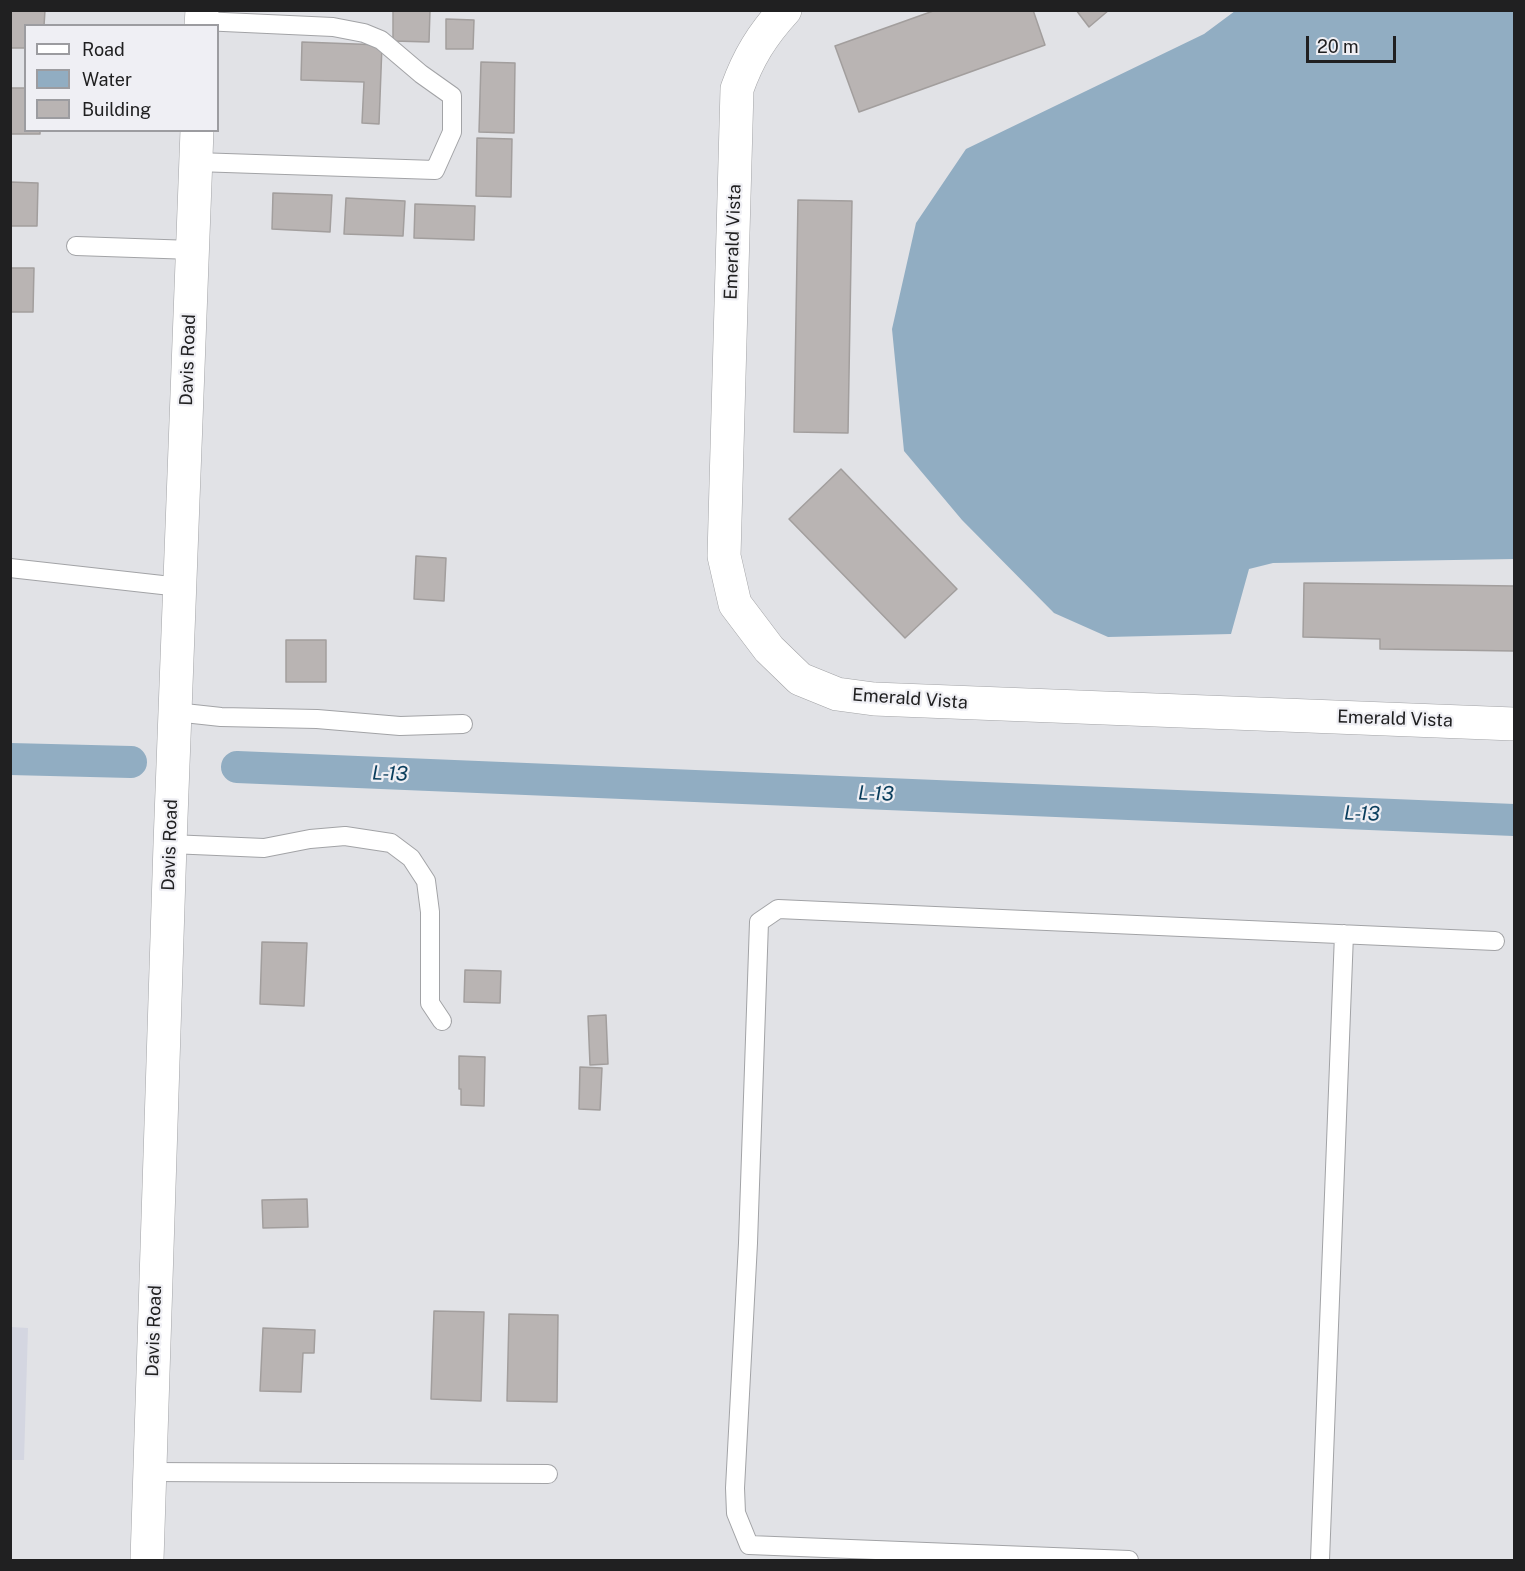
<!DOCTYPE html>
<style>
body{margin:0}
#map{position:relative;width:1525px;height:1571px;overflow:hidden;background:#e1e2e6;font-family:"Public Sans",sans-serif}
canvas{display:block}
.frame{position:absolute;inset:0;border:12px solid #202021;pointer-events:none}
.legend{position:absolute;left:24px;top:24px;width:195px;height:108px;box-sizing:border-box;background:#efeff4;border:2px solid #9c9ca0;margin:0;padding:8px 10px;list-style:none;font-size:18px;color:#202021}
.legend li{display:flex;align-items:center;gap:12px;height:30px}
.legend b{width:30px;border:2px solid #9c9ca0}
.scale{position:absolute;left:1306px;top:36px;width:90px;height:27px;box-sizing:border-box;border:3px solid #202021;border-top:0;padding-left:8px;font-size:18px;line-height:21px;white-space:nowrap;color:#202021;-webkit-text-stroke:4px #efeff4;paint-order:stroke}
</style>
<div id="map">
<canvas width="1525" height="1571"></canvas>
<div class="frame"></div>
<ul class="legend">
<li><b style="height:8px;background:#fff"></b>Road</li>
<li><b style="height:16px;background:#91adc2"></b>Water</li>
<li><b style="height:16px;background:#b9b4b3"></b>Building</li>
</ul>
<div class="scale">20 m</div>
</div>
<script>
const ctx = document.querySelector('canvas').getContext('2d');
ctx.lineJoin = 'round';
function fillPath(path, color) {
  ctx.fillStyle = color;
  ctx.fill(path, 'evenodd');
}
function strokePath(path, color, width, dash) {
  ctx.strokeStyle = color;
  ctx.lineWidth = width;
  ctx.lineCap = dash ? 'butt' : 'round';
  ctx.setLineDash(dash || []);
  ctx.stroke(path);
}
function drawText(font, color, halo, rows, align = 'center') {
  ctx.font = font + ' "Public Sans",sans-serif';
  ctx.lineWidth = 4.5;
  ctx.setLineDash([]);
  ctx.textBaseline = 'middle';
  ctx.strokeStyle = halo;
  ctx.fillStyle = color;
  for (const [text, x, y, turn = 0] of rows) {
    ctx.save();
    ctx.translate(x, y);
    ctx.rotate((+turn || 0) * Math.PI / 180);
    ctx.textAlign = isNaN(turn) ? turn : align;
    if (halo) ctx.strokeText(text, 0, 0);
    ctx.fillText(text, 0, 0);
    ctx.restore();
  }
}
fillPath(new Path2D(`
 M11,1327l17,1 -4,132h-13z`), '#d4d6e1');
fillPath(new Path2D(`
 M1235,11h279v548l-241,4 -24,6 -18,65 -123,3 -54,-24 -92,-93 -58,-69 -12,-122 24,-106 50,-74 238,-115z`), '#91adc2');
strokePath(new Path2D(`
 M10,759l121,3
 M237,767l1277,53`), '#91adc2', 32);
const building = new Path2D(`
 M10,10h35l-1,16h-18v22h-16z
 M393,10h37l-1,32 -36,-1z
 M936,10h97l12,35 -186,67 -24,-66z
 M1076,10h33l-20,17z
 M446,19l28,1 -1,29h-27z
 M302,42l80,3 -3,79 -17,-1 2,-41 -63,-2z
 M481,62l34,1 -1,70 -35,-1z
 M10,88h16v42h14v4h-30z
 M477,138l35,1 -1,58 -35,-1z
 M10,182l28,1 -1,43h-27z
 M273,193l59,2 -2,37 -58,-3z
 M346,198l59,3 -2,35 -59,-2z
 M798,200l54,1 -4,232 -54,-1z
 M415,204l60,2 -1,34 -60,-2z
 M10,268h24l-1,44h-23z
 M841,469l116,120 -52,49 -116,-119z
 M416,556l30,2 -2,43 -30,-2z
 M1304,583l210,3v65l-134,-2v-10l-77,-2z
 M286,640h40v42h-40z
 M262,942l45,1 -3,63 -44,-2z
 M465,970l36,1 -1,32 -36,-1z
 M606,1015l2,49 -18,1 -2,-49z
 M459,1056l26,1 -1,49 -23,-1v-16h-2z
 M580,1067l22,1 -2,42 -21,-1z
 M307,1199l1,28 -45,1 -1,-28z
 M434,1311l50,1 -3,89 -50,-2z
 M509,1314l49,1 -1,87 -50,-1z
 M263,1328l52,2 -1,23h-11l-2,39 -41,-1z`);
fillPath(building, '#b9b4b3');
strokePath(building, '#a29e9d', 1.5);
const lane = new Path2D(`
 M196,162l239,8 17,-38v-36l-31,-22 -40,-34 -17,-7 -31,-6 -131,-6
 M76,246l117,4
 M10,568l170,19
 M175,712l46,5 96,2 83,7 63,-2
 M170,844l94,4 46,-9 35,-3 46,7 20,15 15,23 4,31v91l12,18
 M150,1472l398,2
 M1129,1560l-380,-15 -13,-32 -1,-25 13,-245 11,-321 19,-13 717,32
 M1320,1560l24,-626`);
const street = new Path2D(`
 M785,10c-23,25 -37,48 -48,79l-13,467 11,48 34,45 31,30 37,15 37,5 640,25`);
const secondary = new Path2D(`
 M201,26l1,-16
 M147,1560l23,-716 27,-714`);
strokePath(lane, '#a2a3a6', 20);
strokePath(street, '#a2a3a6', 34);
strokePath(secondary, '#a2a3a6', 34);
strokePath(lane, '#fff', 18);
strokePath(street, '#fff', 33);
strokePath(secondary, '#fff', 33);
drawText('18px', '#202021', '#efeff4', [
 ["Emerald Vista",733,242,-88],
 ["Davis Road",188,360,-88],
 ["Emerald Vista",910,699,4],
 ["Emerald Vista",1395,719,2],
 ["Davis Road",170,845,-88],
 ["Davis Road",154,1331,-88]
]);
drawText('italic 20px', '#093d5c', '#efeff4', [
 ["L-13",390,774,2],
 ["L-13",876,794,2],
 ["L-13",1362,814,2]
]);
</script>
